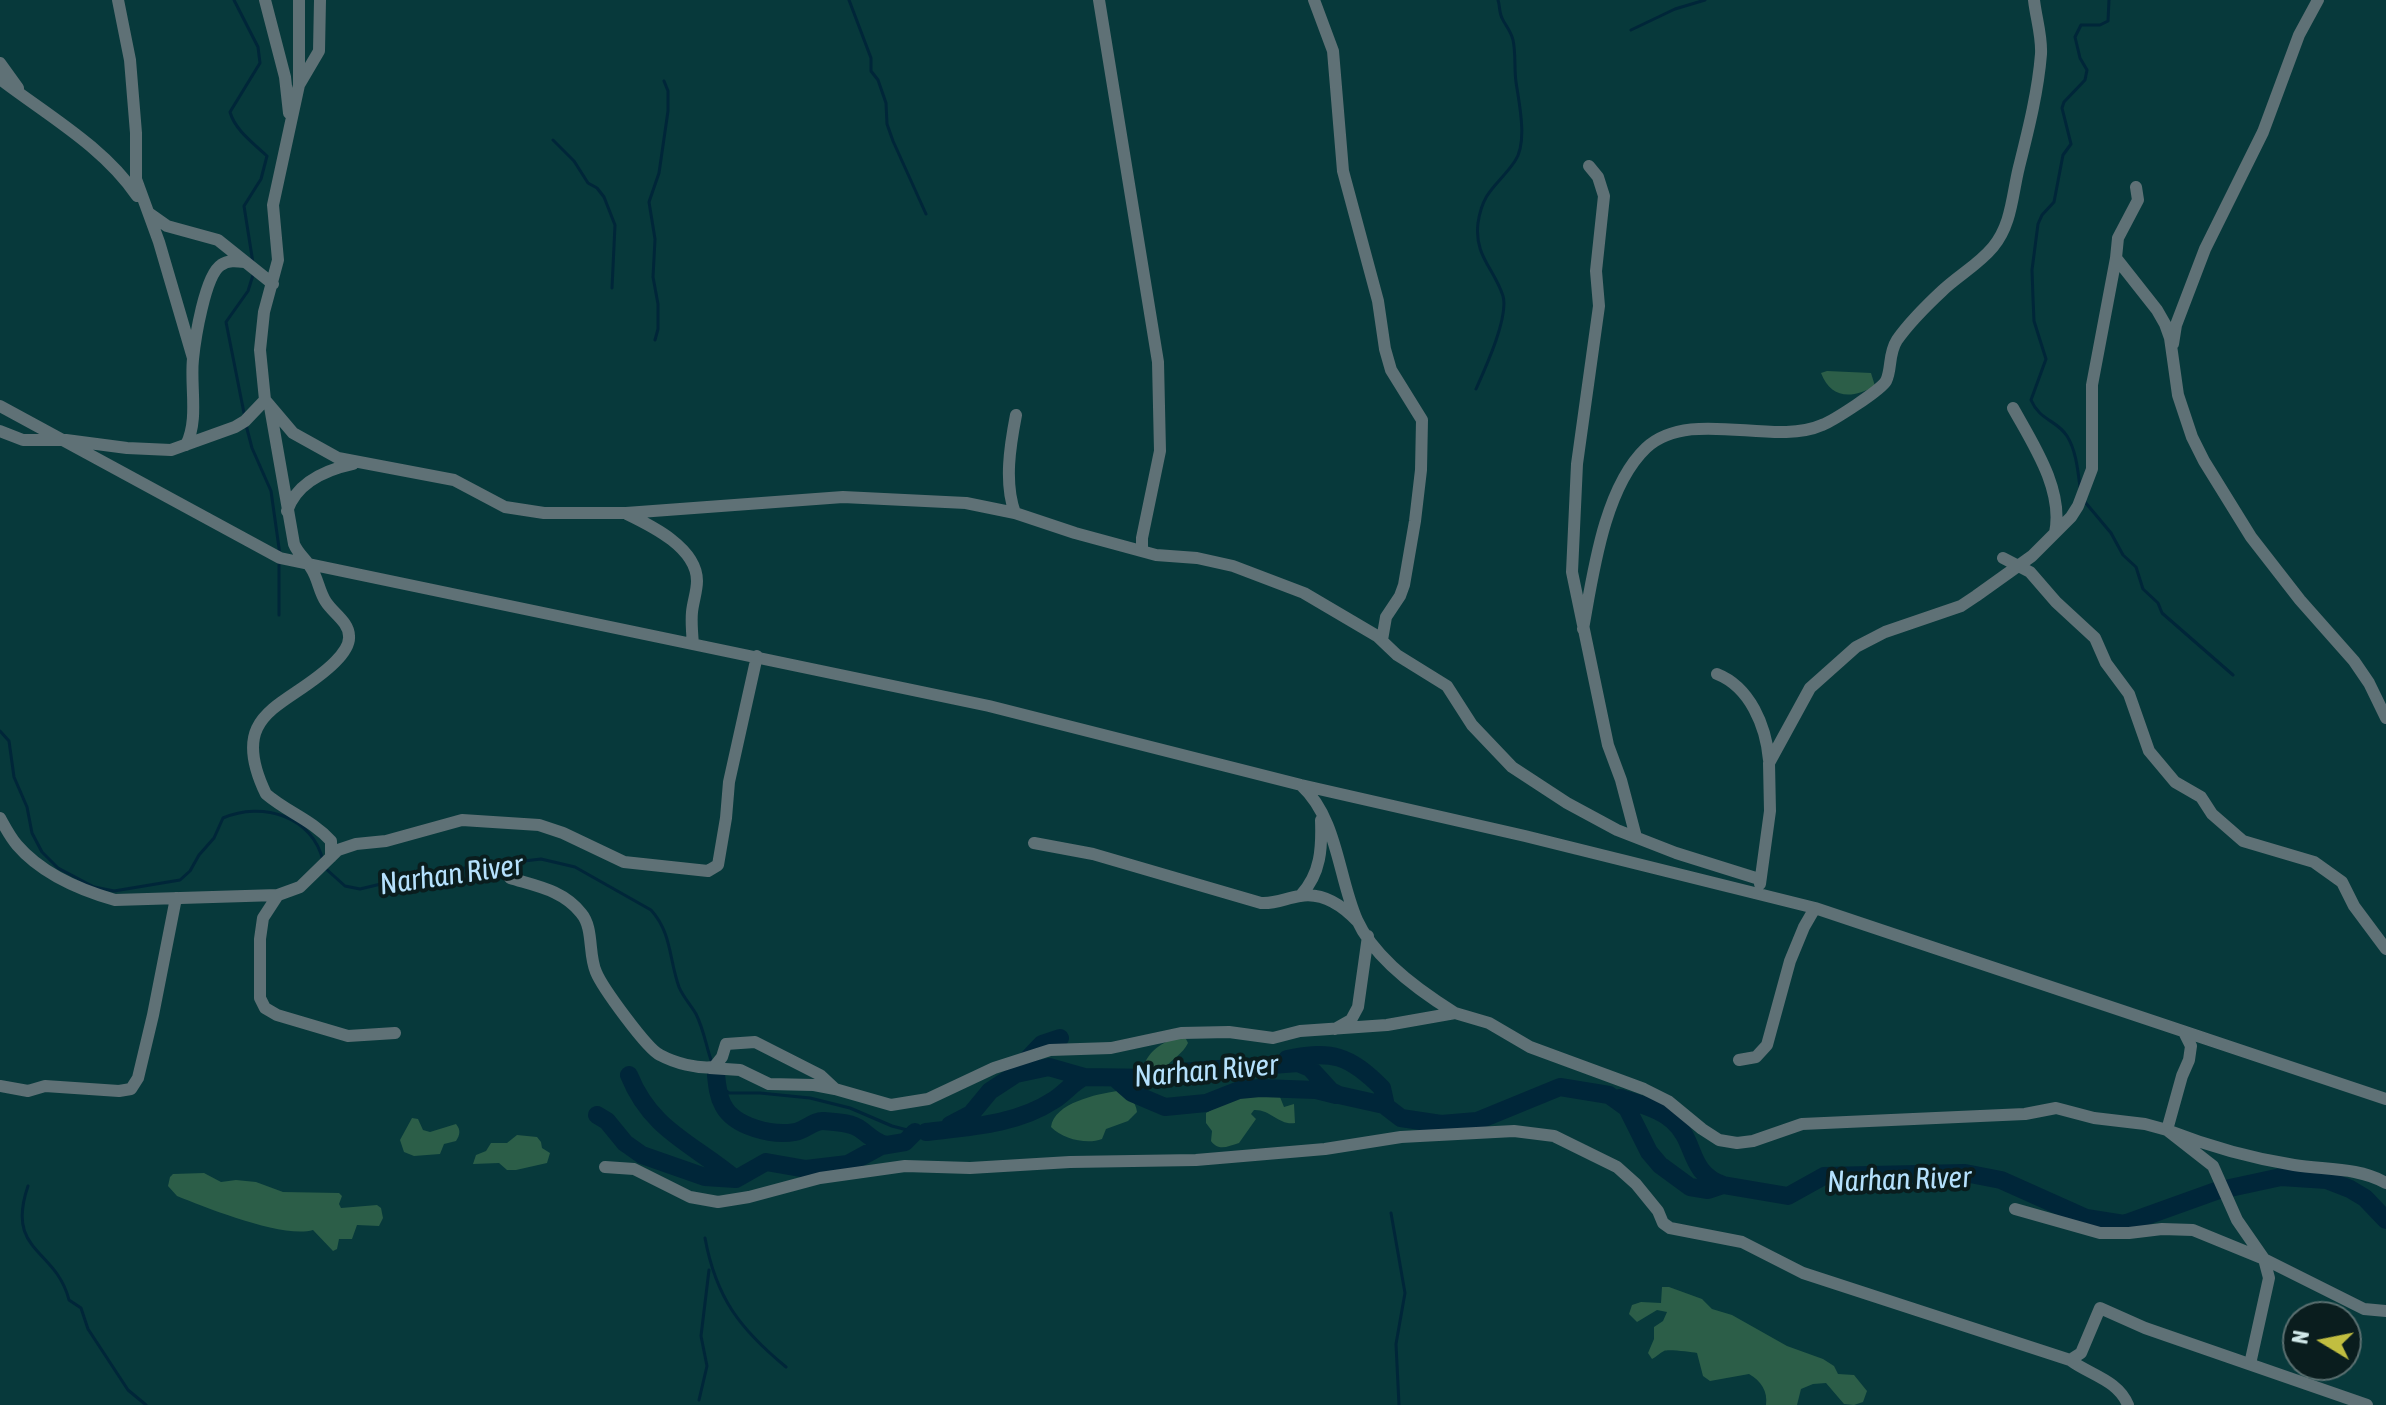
<!DOCTYPE html>
<style>
body{margin:0}
#map{position:relative;width:2386px;height:1405px;overflow:hidden;background:#07393b;font-family:"Asap Condensed",sans-serif}
canvas{display:block}
.north{position:absolute;left:2282px;top:1301px;width:80px;height:80px;box-sizing:border-box;background:#0a1d1e;border:2px solid #5a6f70;border-radius:50%;rotate:280deg;font-size:22px;font-weight:700;line-height:32px;text-align:center;color:#d1e9ea}
.north::after{content:'';display:block;margin:auto;width:28px;height:36px;background:#c1be40;clip-path:polygon(50% 0,100% 100%,50% 72%,0 100%)}
</style>
<div id="map">
<canvas width="2386" height="1405"></canvas>
<div class="north">N</div>
</div>
<script>
const ctx = document.querySelector('canvas').getContext('2d');
ctx.lineJoin = 'round';
function fillPath(path, color) {
  ctx.fillStyle = color;
  ctx.fill(path, 'evenodd');
}
function strokePath(path, color, width, dash) {
  ctx.strokeStyle = color;
  ctx.lineWidth = width;
  ctx.lineCap = dash ? 'butt' : 'round';
  ctx.setLineDash(dash || []);
  ctx.stroke(path);
}
function drawText(font, color, halo, rows, align = 'center') {
  ctx.font = font + ' "Asap Condensed",sans-serif';
  ctx.lineWidth = 8;
  ctx.setLineDash([]);
  ctx.textBaseline = 'middle';
  ctx.strokeStyle = halo;
  ctx.fillStyle = color;
  for (const [text, x, y, turn = 0] of rows) {
    ctx.save();
    ctx.translate(x, y);
    ctx.rotate((+turn || 0) * Math.PI / 180);
    ctx.textAlign = isNaN(turn) ? turn : align;
    if (halo) ctx.strokeText(text, 0, 0);
    ctx.fillText(text, 0, 0);
    ctx.restore();
  }
}
fillPath(new Path2D(`
 M1827,371l44,2 4,13c-23,13 -44,13 -54,-13z
 M1179,1037l7,2 2,4c-5,11 -16,16 -23,25l-20,3 -2,-3c5,-17 19,-26 36,-31z
 M1263,1089l15,3 6,15 10,-3 1,19c-15,3 -25,-14 -41,-13l-3,4 5,5 -17,24c-11,3 -20,9 -28,-2l1,-10 -6,-8v-10l31,-19z
 M1117,1091c10,2 19,10 20,21l-9,9 -22,8 -4,10c-15,6 -39,0 -51,-12 3,-24 46,-33 66,-36z
 M412,1118l6,1 5,11 7,2 26,-8c5,6 4,11 0,17l-12,3 -4,10 -26,2 -10,-4 -4,-12z
 M517,1135l20,2 4,5 1,6 8,5 -3,10 -31,7h-9l-8,-7 -26,1 3,-9 10,-4 5,-8h16z
 M204,1173l17,9 15,-2 20,2 27,10 56,1 3,3 -3,8 2,4 36,-3 4,3 2,10 -4,8 -22,-1 -5,14h-13l-2,10 -4,2 -20,-21c-29,9 -106,-22 -136,-34l-9,-10 2,-9 3,-3z
 M1662,1287h7l33,12 10,10 20,6 55,31 36,13 11,7 4,8 16,1 13,16 -4,11 -9,3 -10,-1 -18,-21 -13,1 -12,5 -4,16h-31c2,-14 -5,-24 -17,-31l-39,7 -7,-5 -6,-23c-6,-1 -29,-4 -33,-2 -4,2 -8,6 -12,8l-4,-6 6,-14v-12l9,-6 4,-9 -10,-2 -20,12 -8,-8 3,-9 9,-3 20,1z`), '#2c5e48');
strokePath(new Path2D(`
 M234,0l24,47 2,16 -30,49c5,18 23,31 37,44l-6,23 -17,27 9,57
 M849,0l22,58v13l7,9 8,23 1,21 6,17 33,73
 M1631,30l44,-21 30,-9
 M553,140l21,21 14,22 9,5 7,9 11,28 -3,63
 M655,340l3,-11v-25l-5,-27 2,-38 -6,-37 10,-29 9,-62v-20l-4,-10
 M1476,389c9,-20 33,-72 27,-93 -9,-28 -29,-40 -25,-73 5,-34 21,-38 37,-62 13,-19 4,-58 1,-79 -2,-14 0,-29 -3,-42 -2,-9 -8,-15 -11,-22 -3,-6 -2,-12 -4,-18
 M244,413l-18,-91 22,-31 5,-16
 M246,425l6,23 19,43 9,64
 M2080,487c-2,-16 -4,-37 -13,-51 -10,-16 -27,-15 -36,-36l15,-41 -12,-38 -1,-23 -1,-28 6,-46 4,-9 12,-13 9,-47 8,-11 -9,-36 2,-6 21,-22 2,-10 -7,-12 -5,-21 6,-12h19l8,-4 1,-21
 M2085,502l26,31 12,22 13,12 7,22 15,14 4,10 71,62
 M279,615v-52
 M0,731l9,10 5,36 13,30 5,26 10,19 16,16 36,19 20,4 66,-11 10,-9 9,-16 15,-17 9,-20c39,-17 90,-2 100,43
 M325,868l20,18 15,3 71,-17 110,-13 34,8 76,43c21,23 18,50 28,77 4,10 12,18 17,27 8,16 10,32 16,49
 M716,1074l5,13 8,6h31l50,5 40,10 42,18 23,6h11
 M28,1186c-23,67 28,62 41,114l12,8 7,21 40,61 18,15
 M1391,1213l14,80 -9,51 3,61
 M705,1238c11,60 35,91 81,129
 M699,1400l8,-34 -6,-30 8,-66`), '#002639', 3);
strokePath(new Path2D(`
 M1287,1059c45,-9 62,-4 95,29l4,18
 M1022,1065l20,-21 18,-6
 M629,1075c22,55 63,68 105,103
 M716,1075c1,10 2,21 7,30 11,22 50,31 72,27 11,-2 19,-12 29,-11 11,1 27,1 36,8 9,6 14,13 26,16
 M1115,1078l17,15 33,14 41,-4 33,-13 21,-2 56,2 20,5
 M1620,1098c17,5 40,11 53,23 24,21 14,51 50,64
 M597,1115l10,6 18,22 17,12 63,22 31,2 30,-17 40,7 42,-5 33,-18 24,-4 10,-10
 M950,1125l21,-11 19,-23 26,-17 33,-7 35,10
 M926,1132c43,-5 90,-7 128,-32 11,-7 18,-17 30,-23l72,1 24,-6 118,-9 12,5 21,23 8,4 45,10 17,13 40,6 36,-3 83,-34 49,8 18,13 22,44 11,13 30,22 18,3 15,-5 65,11 36,-20 141,-3 36,7 85,38 38,6 92,-33 65,-14 46,3 23,9 15,9 21,22`), '#002639', 18);
strokePath(new Path2D(`
 M118,0l12,60 6,73v46l23,63 34,116
 M265,0l20,77 4,36
 M1099,0l59,362 2,89 -18,87v13
 M1314,0l19,51 10,120 35,130 7,48 6,21 31,50 -1,50 -6,51 -11,64 -4,11 -14,21 -4,23
 M0,63l18,25
 M0,79c47,36 104,68 137,117
 M299,85l20,-34 1,-51
 M1589,166l9,11 6,19 -8,75 3,35 -22,158 -5,108 36,173 13,35 15,57
 M2136,187l2,13 -20,38 -2,20 41,52 8,14 5,14 8,57 14,42 12,24 47,76 49,63 54,61 15,22 17,35
 M150,214l17,12 51,14 55,44
 M2173,344l3,-19 29,-76 58,-117 36,-97 19,-35
 M265,400l-5,-50 4,-38 14,-52 -5,-55 26,-120v-85
 M0,406l280,152 709,148 312,79 224,51 290,72 571,191
 M270,407l24,137c4,10 12,15 17,24 7,10 8,24 15,34 7,11 23,20 23,34 1,10 -8,20 -14,26 -46,46 -110,47 -69,132 21,18 46,26 65,47v16
 M2013,408c20,36 51,82 42,125
 M0,431l23,9h43l61,8 44,2 64,-23 10,-6 20,-21 28,33 45,25 116,22 51,27 39,6h82l217,-16 123,6 49,10 60,20 81,22 41,3 36,8 71,27 73,43 20,19 50,31 25,39 40,42 55,36 50,27 59,23 83,26
 M186,445c13,-25 4,-59 7,-86 2,-20 12,-84 28,-94 7,-5 15,-4 24,-3
 M287,511c10,-29 38,-41 66,-47
 M1015,513c-11,-30 -5,-67 1,-98
 M627,514c25,12 70,34 70,67 0,10 -4,21 -5,31 -1,10 0,21 1,32
 M2003,558l27,14 26,30 39,36 11,25 23,31 20,57 26,31 26,15 11,17 31,27 71,21 28,20 12,24 32,43
 M1583,629c10,-55 21,-141 63,-181 44,-41 127,-1 176,-23 11,-4 59,-35 64,-44 6,-12 2,-27 11,-41 12,-17 30,-35 45,-49 17,-16 36,-26 51,-44 19,-23 19,-52 26,-80 9,-36 19,-75 22,-113 1,-18 -5,-36 -7,-54
 M1717,674c33,13 49,52 52,86
 M1301,785c37,34 37,92 56,135 17,38 64,72 98,93
 M0,818c5,9 10,19 17,27 24,28 63,45 98,55l163,-5 22,-8 38,-37 18,-6 30,-3 76,-21 77,5 24,8 61,29 84,9 10,-6 8,-47 3,-36 28,-126
 M1034,843l59,11 168,49c15,1 25,-5 39,-7 23,-4 43,10 58,26
 M510,878c26,8 53,12 71,35 13,15 7,41 15,59 6,15 51,77 64,83 15,8 37,14 54,12l8,-10 4,-13 29,-2 65,33 15,14 56,16 37,-6 66,-31 56,-18 61,-2 70,-15 48,-1 44,6 27,-7 87,-6 68,-12 34,10 41,24 114,42 24,12 34,28 17,11 18,3 16,-2 49,-17 223,-10 31,-6 38,10 51,6 22,6 46,36 24,54 27,39 100,50 22,2
 M1760,884l10,-73 -1,-48 41,-75 46,-41 29,-15 76,-26 15,-10 56,-40 39,-39 7,-11 14,-37v-84l24,-127
 M278,895l-15,23 -3,21v59l5,10 12,7 71,21 47,-3
 M1301,895c20,-22 21,-47 20,-75
 M1335,1029l16,-9 7,-13 10,-71
 M2184,1032l7,14 -2,14 -7,16 -15,54c41,16 83,28 127,35 31,5 64,2 92,18
 M1739,1060l17,-3 11,-12 23,-84 14,-34 11,-19
 M710,1068l30,2 29,14 45,1 21,4
 M0,1086l28,5 17,-5 74,5 12,-2 7,-11 15,-63 23,-117
 M605,1167l29,2 56,28 28,5 31,-5 71,-19 85,-12 65,2 100,-6 126,-2 129,-11 76,-12 113,-6 40,5 63,31 19,17 22,27 5,12 7,5 72,14 61,31 267,87 11,-7 19,-45 45,20 222,77
 M2015,1209l85,24h29l33,-4 31,1 71,29 5,19 -19,86
 M2070,1360c20,15 48,20 58,45`), '#5f7176', 12);
drawText('italic 30px', '#b5e1fd', '#0a1d1e', [
 ["Narhan River",451,875,-8],
 ["Narhan River",1206,1071,-5],
 ["Narhan River",1899,1180,-2]
]);
</script>
